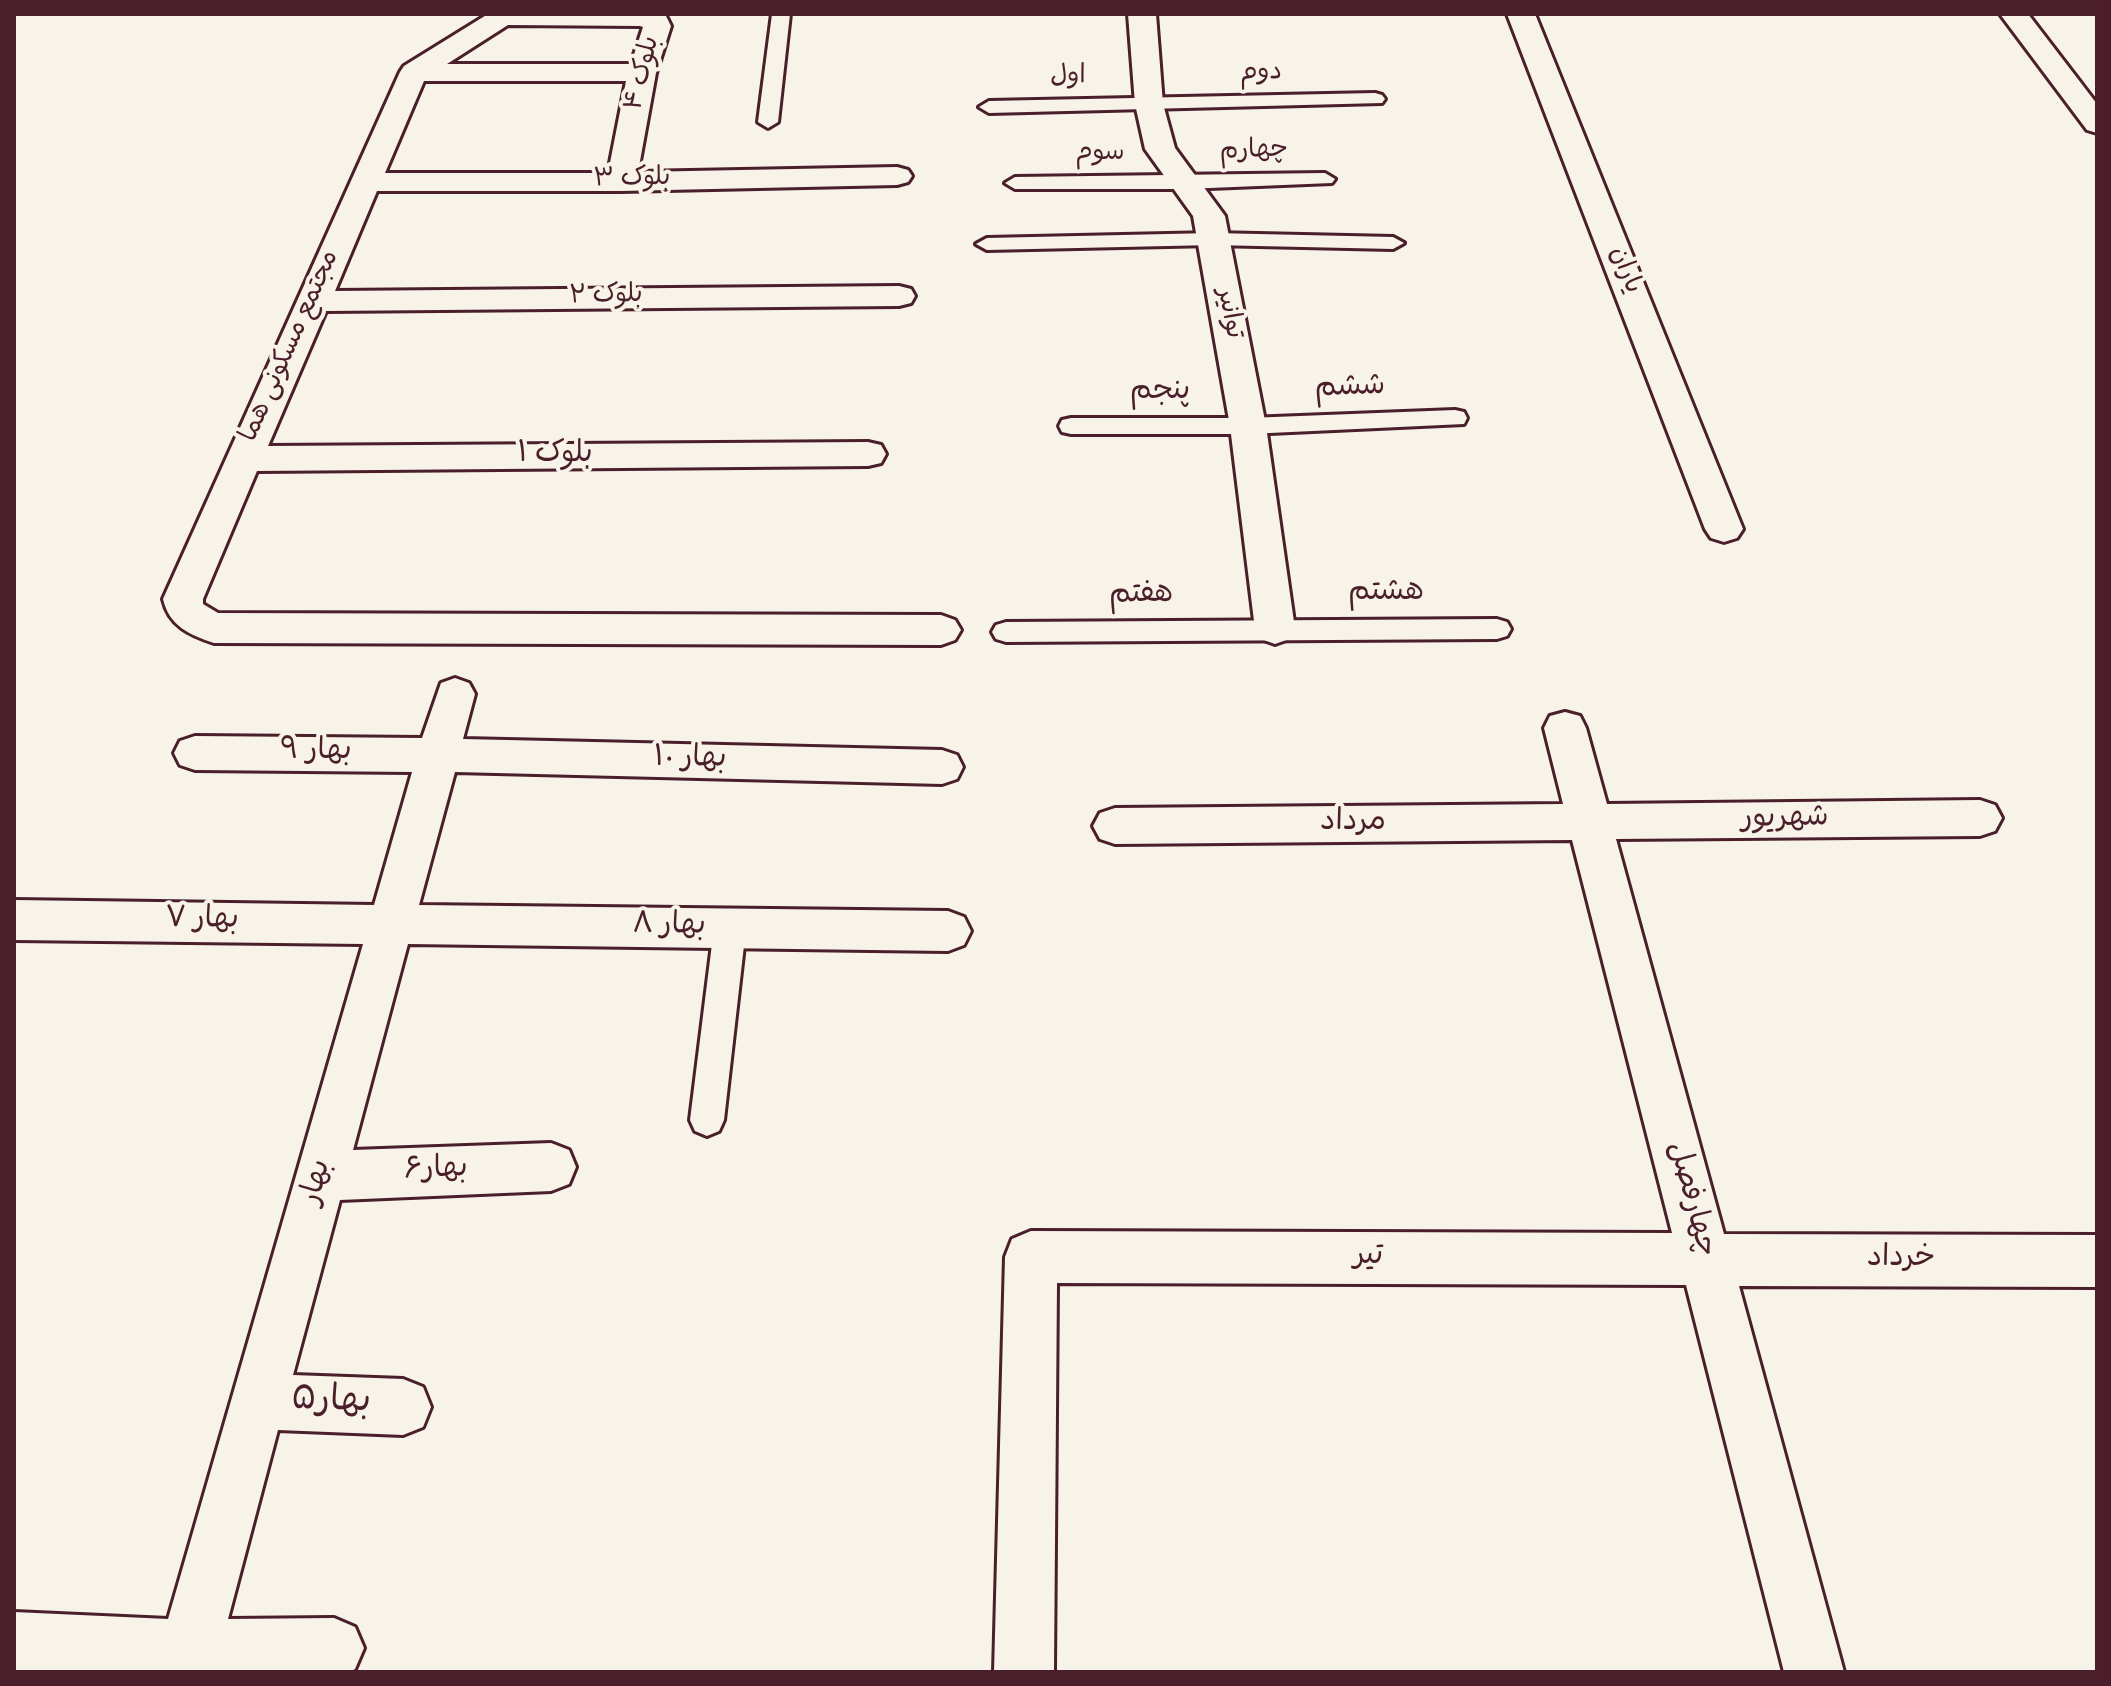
<!DOCTYPE html>
<meta charset="utf-8">
<style>
body{margin:0}
#map{position:relative;width:2111px;height:1686px;overflow:hidden;background:#f7f3e8;font-family:Dekko,sans-serif}
canvas{display:block}
.frame{position:absolute;inset:0;border:16px solid #4a1f2b;pointer-events:none}
</style>
<div id="map">
<canvas width="2111" height="1686"></canvas>
<div class="frame"></div>
</div>
<script>
const ctx = document.querySelector('canvas').getContext('2d');
ctx.lineJoin = 'round';
function strokePath(path, color, width, dash) {
  ctx.strokeStyle = color;
  ctx.lineWidth = width;
  ctx.lineCap = dash ? 'butt' : 'round';
  ctx.setLineDash(dash || []);
  ctx.stroke(path);
}
function fillPath(path, color) {
  ctx.fillStyle = color;
  ctx.fill(path, 'evenodd');
}
function drawText(font, color, halo, rows, align = 'center') {
  ctx.font = font + ' Dekko,"Playpen Sans Arabic",sans-serif';
  ctx.lineWidth = 8;
  ctx.setLineDash([]);
  ctx.textBaseline = 'middle';
  ctx.strokeStyle = halo;
  ctx.fillStyle = color;
  for (const [text, x, y, turn = 0] of rows) {
    ctx.save();
    ctx.translate(x, y);
    ctx.rotate((+turn || 0) * Math.PI / 180);
    ctx.textAlign = isNaN(turn) ? turn : align;
    if (halo) ctx.strokeText(text, 0, 0);
    ctx.fillText(text, 0, 0);
    ctx.restore();
  }
}
const lane = new Path2D(`
 M772,14h18l-12,108 -10,6 -10,-6z
 M1375,93l7,2 3,4 -3,4 -393,10 -10,-6 10,-6z
 M1325,173l10,6 -3,4 -147,6h-170l-10,-6 10,-6z
 M1213,233l180,4 11,6 -11,6 -180,-4 -226,5 -11,-6 11,-6z
 M1455,410l9,2 3,6 -3,6 -216,10h-177l-9,-2 -3,-6 3,-6 9,-2h177z
 M1497,619l10,3 4,7 -4,7 -10,3 -491,3 -10,-3 -4,-7 4,-7 10,-3z
 M730,915l11,3 5,10 -22,192 -5,11 -12,5 -12,-5 -5,-11 24,-192 5,-10z`);
const street = new Path2D(`
 M488,14l178,2 5,10 -15,47 -18,99 259,-5 11,3 4,6 -4,6 -11,3 -276,6h-244l-42,100 564,-5 12,3 4,7 -4,7 -12,3 -573,5 -58,135 600,-4 13,3 5,9 -5,9 -13,3 -611,5 -54,128v5l15,9 723,2 14,5 6,10 -6,10 -14,5 -727,-2c-24,-8 -45,-17 -51,-44l237,-527 4,-6zM508,25l132,1 3,1 -12,37h-184zM424,81h202l-18,92h-223z
 M1128,14h28l7,90 12,44 50,68 41,210 29,203 -6,10 -14,5 -14,-5 -6,-10 -25,-203 -37,-210 -48,-67 -10,-45z
 M1507,14h28l208,515 -6,9 -13,4 -13,-4 -6,-9z
 M2000,14h28l69,90v29l-10,-3z
 M455,678l14,5 6,11 -12,45 479,11 15,5 6,12 -6,12 -15,5 -487,-12 -36,133 529,6 16,6 7,14 -7,14 -16,6 -540,-7 -55,206 198,-7 18,7 7,17 -7,17 -18,7 -211,9 -47,175 110,4 20,8 8,20 -8,20 -20,8 -125,-5 -50,189 106,-1 21,9 9,21 -9,21 -6,3h-335v-60l154,7 195,-675 -349,-4v-40l360,5 38,-133 -217,-2 -15,-5 -6,-12 6,-12 15,-5 227,2 19,-55z
 M1565,712l15,4 6,12 21,76 373,-4 15,5 7,13 -7,13 -15,5 -364,3 108,395 373,1v52l-358,-1 105,386h-60l-98,-387 -629,-2 -3,387 -60,2 11,-415 7,-18 19,-8 641,2 -100,-393 -457,4 -15,-5 -7,-13 7,-13 15,-5 448,-4 -19,-76 6,-12z`);
strokePath(lane, '#4a1f2b', 6);
strokePath(street, '#4a1f2b', 6);
fillPath(lane, '#f7f3e8');
fillPath(street, '#f7f3e8');
drawText('26px', '#4a1f2b', '#f7f3e8', [
 ["بلوک ۴",645,74,-76],
 ["دوم",1261,75,-1],
 ["اول",1068,79,-1],
 ["چهارم",1254,153,-2],
 ["سوم",1100,155],
 ["بلوک ۳",632,181,-1],
 ["یاران",1623,271,68],
 ["بلوک ۲",606,298,-1],
 ["توانیر",1227,314,79],
 ["مجتمع مسکونی هما",292,347,-66]
]);
drawText('30px', '#4a1f2b', '#f7f3e8', [
 ["ششم",1350,390,-2],
 ["پنجم",1160,394],
 ["بلوک ۱",555,457],
 ["هشتم",1386,595],
 ["هفتم",1141,597,-1],
 ["بهار ۹",316,754],
 ["بهار ۱۰",690,761,1],
 ["شهریور",1785,821,-1],
 ["مرداد",1353,825],
 ["بهار ۷",202,922,1],
 ["بهار ۸",669,928,1],
 ["بهار۶",436,1172,-2],
 ["بهار",319,1183,-75],
 ["چهارفصل",1689,1200,75],
 ["تیر",1368,1259],
 ["خرداد",1901,1261]
]);
drawText('36px', '#4a1f2b', '#f7f3e8', [
 ["بهار۵",331,1404,2]
]);
</script>
